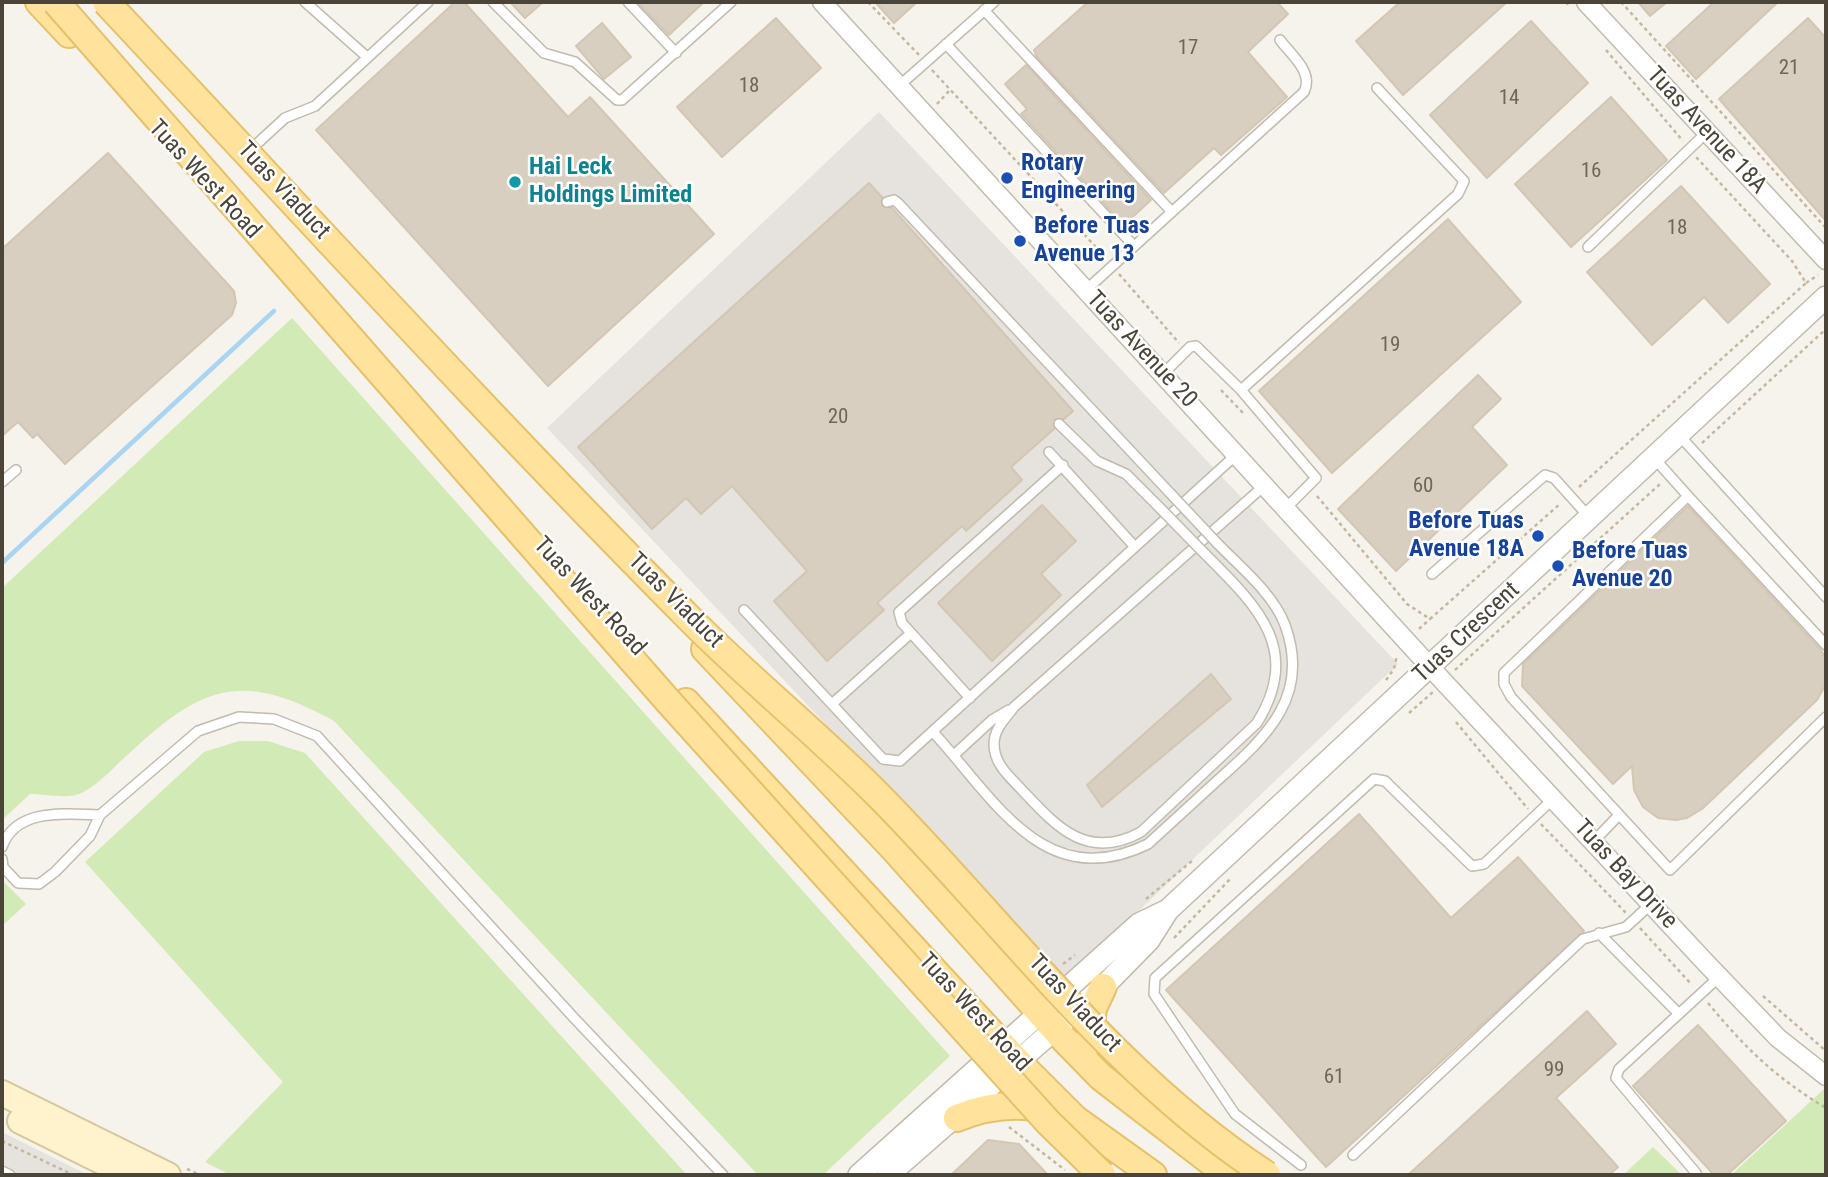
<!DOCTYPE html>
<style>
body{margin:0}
#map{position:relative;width:1828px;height:1177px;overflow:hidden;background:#f6f3ec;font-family:"Roboto Condensed",sans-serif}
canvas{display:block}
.frame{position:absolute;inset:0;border:4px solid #4b4439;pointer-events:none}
</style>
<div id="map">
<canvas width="1828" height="1177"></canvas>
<div class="frame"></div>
</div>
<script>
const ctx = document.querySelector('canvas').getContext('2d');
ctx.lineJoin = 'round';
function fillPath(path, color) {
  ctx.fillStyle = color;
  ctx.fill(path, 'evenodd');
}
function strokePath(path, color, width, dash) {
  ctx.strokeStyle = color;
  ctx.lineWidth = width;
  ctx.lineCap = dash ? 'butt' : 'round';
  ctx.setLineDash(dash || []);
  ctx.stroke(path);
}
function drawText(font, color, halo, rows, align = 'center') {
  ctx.font = font + ' "Roboto Condensed",sans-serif';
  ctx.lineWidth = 5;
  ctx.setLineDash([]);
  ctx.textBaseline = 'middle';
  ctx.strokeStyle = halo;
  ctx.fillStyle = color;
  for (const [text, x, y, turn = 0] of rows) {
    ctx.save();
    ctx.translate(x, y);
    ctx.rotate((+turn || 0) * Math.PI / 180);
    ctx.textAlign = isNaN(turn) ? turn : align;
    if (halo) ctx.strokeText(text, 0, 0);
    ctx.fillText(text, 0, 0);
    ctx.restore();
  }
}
fillPath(new Path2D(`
 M879,112l519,552 -332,316 -519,-552z
 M2,1132l86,43h-86z`), '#e6e2dd');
fillPath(new Path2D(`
 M292,318l658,738 -127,119h-65l-424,-454c-88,-48 -128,-39 -201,29 -17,14 -33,35 -54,44 -13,5 -35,0 -49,0l-28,26v-232z
 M239,741h29l37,12 382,422h-457l-25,-13 78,-80 -198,-220 119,-110z
 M2,880l24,24 -24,22z
 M1824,1089l2,86h-95z
 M1653,1147l29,28h-59z`), '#d2eab5');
strokePath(new Path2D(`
 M2,563l272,-252`), '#a9d4f2', 4.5);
const building = new Path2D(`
 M455,2h9l104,115 22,-20 124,137 -166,152 -232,-256z
 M510,2h33l-18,16z
 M637,2h67l-35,33z
 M875,2h42l-23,21z
 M1088,2h189l11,12 -40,38 39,45 -66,58 -7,-7 -50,45 -128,-137 -2,-6z
 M1400,2h107l-104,93 -47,-54z
 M1638,2h29l-17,14z
 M1714,2h64l-82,77 -30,-33z
 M776,18l45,50 -99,89 -45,-50z
 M1808,18l18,20v183l-107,-122z
 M1531,21l57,62 -101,95 -57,-63z
 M602,23l29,34 -27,22 -28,-33z
 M1026,65l125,135 -27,25 -103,-111 6,-5 -22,-25z
 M1611,97l56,63 -96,87 -56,-63z
 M108,153l126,138 2,12 -4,12 -167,149 -28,-30 -4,4 -15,-16 -16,14v-187z
 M869,183l13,14v9l10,2 181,203 -9,8h-9l-1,10 -43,38 11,13 -56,51 -4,-5 -85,77 7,7 -57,51 -53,-60 33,-30 -75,-85 -31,28 -15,-16 -34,31 -74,-82z
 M1681,186l89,98 -42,39 -24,-26 -52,48 -65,-73z
 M1448,219l73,83 -189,171 -73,-82z
 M1478,375l23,24 -29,28 35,38 -111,106 -58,-62z
 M1042,505l34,36 -35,33 20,21 -69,66 -54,-58z
 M1688,506l133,144 5,9v25l-9,16 -115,109 -15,9 -11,2 -18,-2 -15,-11 -9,-17 -2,-24 -19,18 -91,-98 1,-22z
 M1211,674l20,25 -129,108 -15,-22z
 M1359,814l92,104 67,-61 66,74 -258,236 -160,-177z
 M1587,1011l29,33 -60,54 62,69 -9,8h-201z
 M1698,1025l88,96 -59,54h-13l-81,-89z
 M988,1140l31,4 29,31h-97z`);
fillPath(building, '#d8cfc1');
strokePath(building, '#d3c7b4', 2);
const service = new Path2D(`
 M305,2l62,55
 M493,2l51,51 31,9 42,38h5l109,-98
 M628,2l48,51
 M984,10l188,202
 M946,44l188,202
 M899,86l95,-84
 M248,152l37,-34 30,-12 113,-104
 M887,202l7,-2 4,3 272,290
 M1588,247l119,-115
 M1086,290l218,-198c10,-20 -13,-37 -24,-52
 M1163,374l27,-27 6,-1 45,44 217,-196 6,-13 -87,-93
 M1241,390l75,88 -30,30
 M1059,424l38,37 29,13 33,33
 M1679,435l147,162
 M1049,452l86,95
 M1654,458l34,38
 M2,482l14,-12
 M1205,554c52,52 98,95 52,169l-116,109c-55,30 -86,-7 -120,-43 -12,-13 -27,-25 -27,-45 0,-15 11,-25 20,-37l251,-222
 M1432,574l113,-99 9,3 36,40
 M744,610l139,149 17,2 337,-307
 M1826,645l-138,-149 -184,177v11l7,13 159,173 156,-153
 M970,698l-68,-75 -3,-11 164,-147
 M832,704l79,-71
 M933,732c61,66 111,163 215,112 24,-22 47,-43 71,-65 48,-43 92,-83 66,-154 -12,-32 -45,-58 -68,-82
 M954,755l38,-35 17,-10
 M1593,842l25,-26
 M2,847c14,-40 65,-33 98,-32
 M2,859l1,8 15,16 21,1 16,-12 35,-36 10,-21 98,-84 41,-14 35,2 43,17 258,283 148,156
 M1599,933l80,81
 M1353,1155l230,-216 43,-12 25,-23
 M1301,1165l-66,-51 -81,-120 1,-16 219,-199 11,2 87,85 12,-2 69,-65
 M2,1171l8,4
 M1696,1173l-80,-95 3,-9 100,-92`);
const minor = new Path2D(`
 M822,2l621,679 263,282 72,75 48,38
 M1586,2l240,258`);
const tertiary = new Path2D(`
 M859,1175l280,-251 29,-14 658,-613
 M888,1175l215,-188 46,-47 19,-30`);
const secondary = new Path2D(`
 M2,1093l166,82
 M20,1121l109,54`);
const primary = new Path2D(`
 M39,2l30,32
 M705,649l190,201 166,186 40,41 127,98
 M686,702l333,361 56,56 78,56
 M1089,1042l4,-34 10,-21
 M957,1118c31,-13 61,-16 94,-8`);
strokePath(service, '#c2bbae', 12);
strokePath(minor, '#c2bbae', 21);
strokePath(tertiary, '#c2bbae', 24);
strokePath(secondary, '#d6c79b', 28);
strokePath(primary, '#e6c16a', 30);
strokePath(new Path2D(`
 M868,2l51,53
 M1566,2l4,5
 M1621,2l205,226
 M1606,50l77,91
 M932,70l174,188
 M937,104l12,-13
 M1119,274l60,69
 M1806,283l12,-8
 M1221,390l22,23
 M1702,443l124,-114
 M1579,487l227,-204 -14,-22 -96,-104
 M1317,496l90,108 23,15 131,-116
 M1419,629l11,-10
 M1455,670l205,-186
 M1386,680l8,-11 3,-14
 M1409,713l24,-21
 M1456,722l72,87
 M1541,824l85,89
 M1146,899l46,-38
 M1640,928l52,57
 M1174,938l58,-61
 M1063,964l12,-9
 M1763,996l63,55
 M1708,1003c37,45 68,75 118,105
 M1009,1127l56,43
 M2,1141l71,34
 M187,1169l13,6`), '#c4b79f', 2.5, [3.5, 3.5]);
strokePath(service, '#fff', 9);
strokePath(minor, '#fff', 18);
strokePath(tertiary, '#fff', 21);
strokePath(secondary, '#fff3cd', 24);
strokePath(primary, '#ffe39c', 26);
const serviceBridge = new Path2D(`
 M1170,493l47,50
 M1159,507l46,47`);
const primaryBridge = new Path2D(`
 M56,2l612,699 380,421 54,53
 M106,2c195,208 387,419 588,621 61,61 128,115 188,176 125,127 234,278 385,376`);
strokePath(serviceBridge, '#c2bbae', 12, []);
strokePath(primaryBridge, '#e6c16a', 30, []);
strokePath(serviceBridge, '#fff', 9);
strokePath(primaryBridge, '#ffe39c', 26);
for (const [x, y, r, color] of [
 [1007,178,7,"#1a4fb4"],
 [515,182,7,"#0f9aa8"],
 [1020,241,7,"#1a4fb4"],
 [1538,536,7,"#1a4fb4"],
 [1558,566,7,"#1a4fb4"]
]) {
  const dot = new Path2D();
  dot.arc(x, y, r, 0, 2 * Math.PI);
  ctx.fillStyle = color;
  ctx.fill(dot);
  strokePath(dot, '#fff', 2.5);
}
drawText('21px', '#6e675b', null, [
 ["17",1188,49],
 ["21",1789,69],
 ["18",749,87],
 ["14",1509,99],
 ["16",1591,172],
 ["18",1677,229],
 ["19",1390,346],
 ["20",838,418],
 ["60",1423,487],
 ["99",1554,1071],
 ["61",1334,1078]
]);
drawText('24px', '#4b4439', '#fff', [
 ["Tuas Avenue 18A",1706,131,47],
 ["Tuas West Road",204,180,47],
 ["Tuas Viaduct",283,191,47],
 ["Tuas Avenue 20",1141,350,47],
 ["Tuas West Road",589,597,47],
 ["Tuas Viaduct",675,601,45],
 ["Tuas Crescent",1467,633,-43],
 ["Tuas Bay Drive",1625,875,47],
 ["Tuas Viaduct",1074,1004,47],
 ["Tuas West Road",974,1013,47]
]);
drawText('bold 24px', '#164399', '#fff', [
 ["Rotary",1021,164],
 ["Engineering",1021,192],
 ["Before Tuas",1034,227],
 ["Avenue 13",1034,255],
 ["Before Tuas",1524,522,"right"],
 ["Avenue 18A",1524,550,"right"],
 ["Before Tuas",1572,552],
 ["Avenue 20",1572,580]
], 'left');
drawText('bold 24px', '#0d838f', '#fff', [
 ["Hai Leck",529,168],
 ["Holdings Limited",529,196]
], 'left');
</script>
